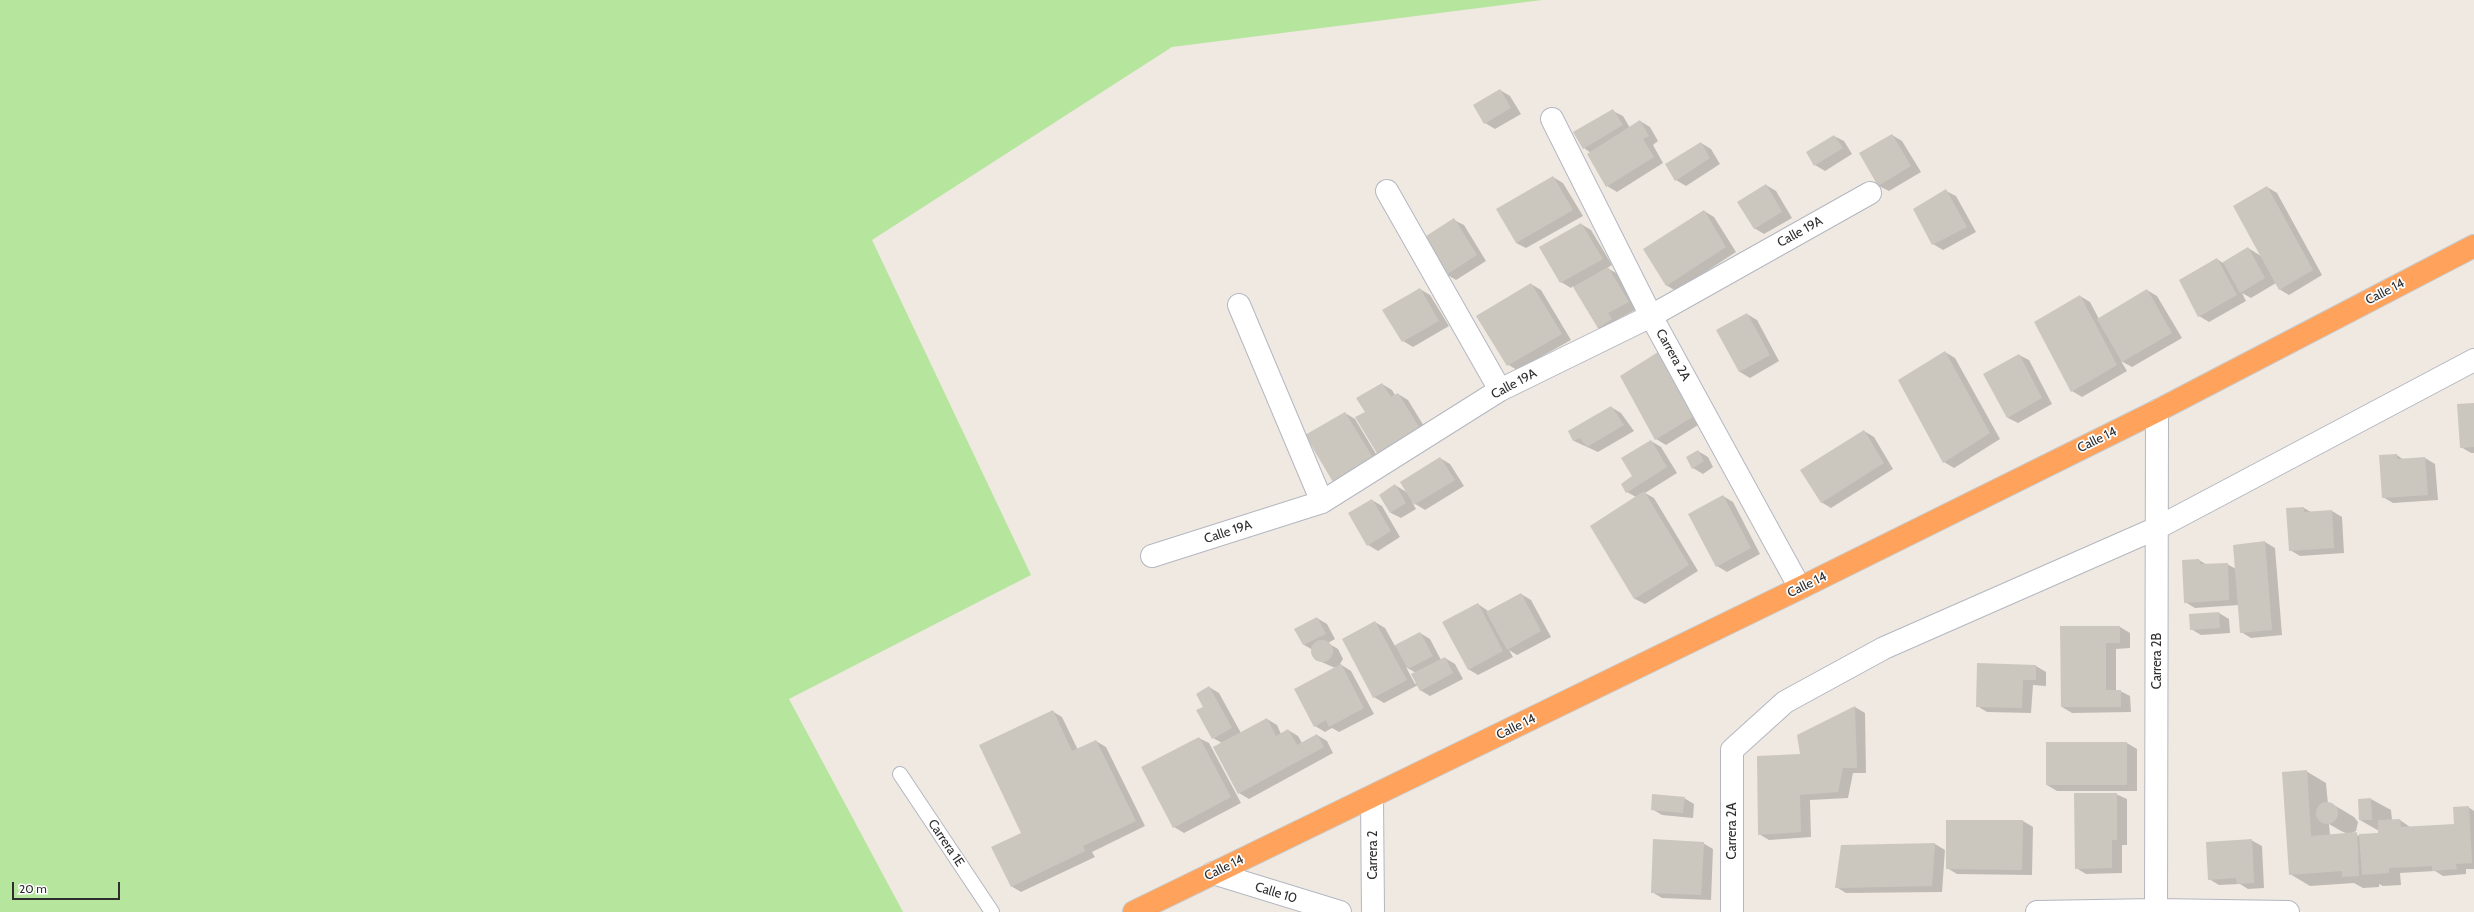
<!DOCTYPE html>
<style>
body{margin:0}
#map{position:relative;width:2474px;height:912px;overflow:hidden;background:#efe9e1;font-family:Cabin,sans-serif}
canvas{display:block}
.scale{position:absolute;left:12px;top:882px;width:108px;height:18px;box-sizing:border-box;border:2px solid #2e2e2e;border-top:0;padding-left:5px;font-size:12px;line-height:14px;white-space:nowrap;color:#2e2e2e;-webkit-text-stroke:3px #fff;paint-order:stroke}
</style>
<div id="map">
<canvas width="2474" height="912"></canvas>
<div class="scale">20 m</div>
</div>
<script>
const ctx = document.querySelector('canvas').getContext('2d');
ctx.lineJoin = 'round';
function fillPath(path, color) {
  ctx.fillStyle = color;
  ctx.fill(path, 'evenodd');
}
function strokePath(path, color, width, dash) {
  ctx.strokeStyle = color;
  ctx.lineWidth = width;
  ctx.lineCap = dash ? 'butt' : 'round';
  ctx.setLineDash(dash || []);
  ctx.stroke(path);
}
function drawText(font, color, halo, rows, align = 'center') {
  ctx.font = font + ' Cabin,sans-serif';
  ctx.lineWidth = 3.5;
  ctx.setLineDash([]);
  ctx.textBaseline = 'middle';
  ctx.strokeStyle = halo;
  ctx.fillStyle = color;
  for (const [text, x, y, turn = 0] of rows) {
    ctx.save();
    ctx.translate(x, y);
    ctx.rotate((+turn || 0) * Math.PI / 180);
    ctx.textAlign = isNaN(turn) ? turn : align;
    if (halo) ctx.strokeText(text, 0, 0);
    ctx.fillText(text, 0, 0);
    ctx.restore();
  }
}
fillPath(new Path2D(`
 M0,0h1542l-370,47 -300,193 159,335 -242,124 114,213h-903z`), '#b6e59e');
fillPath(new Path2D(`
 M1500,90l10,6 11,18 -26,15 -10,-6z
 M1613,111l10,5 7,12 10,-7 10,6 8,14 -5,4 10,18 -46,29 -10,-6 -16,-33 -7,-5z
 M1892,135l10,6 19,31 -32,19 -10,-5 -19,-32z
 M1834,136l10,5 8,13 -27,17 -10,-6z
 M1701,143l10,6 9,15 -34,22 -10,-6z
 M1553,177l10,6 20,33 -57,32 -10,-5z
 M1766,185l10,6 16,27 -28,16 -10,-6z
 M2267,187l10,6 45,82 -33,20 -10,-6 -3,-6 -25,15 -9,-5 4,8 -37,21 -10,-6 18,-57 6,4 25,-15 13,8z
 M1946,191l10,5 20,36 -33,18 -10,-6z
 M1704,211l10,6 22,35 -60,39 -10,-6z
 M1454,220l10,5 22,36 -30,19 -10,-6z
 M1581,224l10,6 21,35 -5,3 11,6 21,34 -21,11 3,6 -13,8 -10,-5 -25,-42 -2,2 -10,-6z
 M1531,284l10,6 30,50 -54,30 -10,-6z
 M1420,289l10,6 19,31 -36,21 -10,-6z
 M2147,290l10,6 25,42 -50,29 -11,-6 6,10 -45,26 -10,-6 8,-95 10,6 9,17z
 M1747,314l10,6 22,41 -29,17 -10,-6 -23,-42z
 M1945,352l10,6 45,81 -46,29 -10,-6z
 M1658,353l10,6 35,63 -37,23 -10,-6z
 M2019,355l10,5 23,44 -34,19 -10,-5z
 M1382,384l10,6 3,5 3,-1 10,6 22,36 -64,-24z
 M2474,404v49h-3l-10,-6z
 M1611,407l10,6 13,18 -36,21 -24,-11 -5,-10z
 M1345,413l10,6 27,45 -38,23 -10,-6z
 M1864,431l10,6 19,32 -62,39 -10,-6z
 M1651,441l10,6 16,26 -32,20 9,5 44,73 -53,33 -10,-5 -44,-73 45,-29 -9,-5z
 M1698,451l10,6 5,10 -10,7 -10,-6z
 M2397,455l7,5 21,-2 10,6 3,36 -45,3 -10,-6z
 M1440,458l10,6 14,22 -39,24 -13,-8 4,7 -15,9 -10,-5 -11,-18 15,-10 13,8z
 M1723,496l10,6 27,52 -33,18 -10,-6z
 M1372,500l10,6 18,31 -22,14 -10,-6z
 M2304,508l7,4 21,-1 10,6 2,36 -44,3 -10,-6z
 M2265,542l10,6 7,87 -31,3 -10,-6 -2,-27 -44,3 -10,-6 -2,-41 16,-1 8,5 20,-1 9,5z
 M1521,594l10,6 20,37 -34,18 -8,-5 4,7 -35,18 -10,-6 10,-65 10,7z
 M2219,613l10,6 1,14 -29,2 -10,-6 -1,-14z
 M1317,618l10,6 8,15 -7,4 10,6 5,10 -3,5 11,7 23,43 -35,18 -7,-4 -7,4 -10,-6 20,-58 -20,-9 -2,-9 -9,-5z
 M1375,622l10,6 10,18 25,-13 10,6 11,21 4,-2 10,6 8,15 -33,17 -10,-6 -2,-5 -34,18 -10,-6zM1406,667l10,6 1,10 -2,1z
 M2061,627h59l10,6v15l-14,1v42h4l10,5 1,16 -59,1 -10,-6z
 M1978,664l58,2 10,6v14l-13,-1 -2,28 -44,-1 -10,-6z
 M1209,687l10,6 22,40 26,-14 10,6 4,9 7,-4 10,6 4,7 15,-8 10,6 6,12 -84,46 -10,-6 -17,-50 -9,-5 -9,-31z
 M1855,707l10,6 1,60h-13l-5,25 -38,2 1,37 -42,3 -10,-6 42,-79 -2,-19z
 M1052,711l10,6 16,33 18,-9 10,6 39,79 -53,26 3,5 -74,35 -10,-6z
 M1199,738l10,5 32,60 -57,30 -10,-6z
 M2047,743h80l10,6v42h-80l-10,-6z
 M2306,771l20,12 2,21 6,1 20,12 4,5 -2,9 -6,3 11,2 18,-3v-2l-19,-11 11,-21 20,11 1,10h8l10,7 45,-2 13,-18 6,4v58h-8v5l-23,2 -8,-5 -35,2 1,12 -18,1 -4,-2v3l-16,1 -9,-5 -44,3 -20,-12zM2329,824l12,7 7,3 -18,1z
 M2116,794l11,5v46h-5v28l-36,1 -10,-6z
 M1684,798l10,6 -1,14 -31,-3 -10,-6z
 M2023,821l10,6 -1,48 -75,-1 -10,-6z
 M2251,840l11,6 2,42 -16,1 -8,-5 -21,1 -10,-6z
 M1703,843l10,6 -2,51 -49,-2 -10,-6z
 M1935,844l10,6 -3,42 -96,1 -10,-6z`), '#0003');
fillPath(new Path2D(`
 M1500,89l11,19 -27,16 -11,-19z
 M1613,109l10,16 -40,24 -10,-17z
 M1640,120l9,16 -6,3 11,18 -48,30 -19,-33z
 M1892,134l19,32 -33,20 -19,-33z
 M1834,135l9,13 -29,18 -8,-14z
 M1701,142l9,16 -35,23 -10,-17z
 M1553,176l20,34 -57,33 -20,-34z
 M1766,184l16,28 -28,17 -17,-27z
 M2267,186l46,84 -34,20 -46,-84z
 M1946,189l21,38 -35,18 -19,-36z
 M1704,210l22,37 -60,39 -23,-37z
 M1454,218l23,37 -31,20 -23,-37z
 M1581,223l22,36 -43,24 -21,-36z
 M2248,247l17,31 -25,15 -17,-31z
 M2217,258l20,37 -39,22 -19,-37z
 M1608,267l21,35 -21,11 4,6 -14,9 -25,-41z
 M1531,283l31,51 -55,32 -31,-50z
 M1420,288l19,33 -37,21 -20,-32z
 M2147,289l25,44 -50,29 -25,-43z
 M2080,295l37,70 -46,27 -37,-70z
 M1747,313l23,42 -31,17 -23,-42z
 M1945,351l45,82 -47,30 -45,-83z
 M1658,352l36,64 -39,24 -35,-64z
 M2019,354l23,44 -35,20 -24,-44z
 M1382,383l9,14 7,-4 23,37 -43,25 -23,-38 10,-5 -9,-14z
 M2474,403v44l-14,1 -3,-44z
 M1611,406l13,19 -37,22 -7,-9 -7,3 -5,-10z
 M1345,412l28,46 -40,24 -28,-47z
 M1864,430l20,33 -63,40 -21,-33z
 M1651,440l16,27 -41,26 -5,-9 11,-8 -11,-18z
 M1698,450l6,11 -12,8 -6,-12z
 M2397,454v5l28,-2 3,38 -46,3 -3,-43z
 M1440,457l15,23 -41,25 -14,-23z
 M1395,484l11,19 -16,10 -11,-18z
 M1644,491l45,74 -55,34 -44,-73z
 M1723,495l28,53 -35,19 -28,-53z
 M1372,499l19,32 -24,15 -19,-33z
 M2304,507v5l28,-2 2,38 -45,3 -3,-43z
 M2265,541l7,89 -32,3 -7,-88z
 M2199,559l1,5 28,-1 1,37 -45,3 -2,-43z
 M1521,593l20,38 -34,19 -21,-38z
 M1478,603l25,48 -35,19 -26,-48z
 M2219,612l1,16 -30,2 -1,-16z
 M1317,617l9,17 -23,11 -9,-16z
 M1375,621l32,59 -34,18 -31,-59z
 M2060,626h60v17h-14v47h15v17h-60z
 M1420,632l13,24 -25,13 -13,-24z
 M1311 651a11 11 0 1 1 22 0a11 11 0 1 1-22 0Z
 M1445,657l8,16 -33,18 -9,-17z
 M1977,663l59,2v15h-13l-1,28 -46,-1z
 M1341,664l23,44 -35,19 -3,-7 -12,7 -20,-38z
 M1209,686l23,42 -20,11 -16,-29 7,-3 -7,-13z
 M1855,706l2,62h-14l-5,24 -38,3 1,37 -43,3 -1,-79 43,-2 -3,-19z
 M1053,710l19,41 24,-11 40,81 -53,25 2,5 -74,36 -20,-40 30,-14 -42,-88z
 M1267,718l9,18 12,-7 9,16 20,-11 7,13 -86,47 -25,-47z
 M1199,737l32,60 -58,31 -32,-61z
 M2046,742h81v43h-81z
 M2307,770l4,66 46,-4 2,44 -17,1v-6l-53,4 -7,-103z
 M2074,793h43v47h-5v28l-37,1z
 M1652,794l33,3 -2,16 -32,-3z
 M2371,798l1,22h-13l-1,-21z
 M2316 813a11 11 0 1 1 22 0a11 11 0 1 1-22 0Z
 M2469,806l3,57 -16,1 1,5 -25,2v-5l-43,2v5l-27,2 -3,-41 19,-1v-13l22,-1 1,8 53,-3 -1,-17z
 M1946,820h77l-1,50 -76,-1z
 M1653,839l51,3 -3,53 -50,-2z
 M2252,839l2,44 -17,1 -1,-6 -28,2 -2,-38z
 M1935,843l-3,43 -97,2 6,-43z`), '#cbc7bf');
const lane = new Path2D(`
 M900,774l92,138`);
const street = new Path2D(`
 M1552,119l99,197 149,272
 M1387,191l113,199
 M1239,305l83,197
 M1152,556l170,-54 178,-112 151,-74 219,-123
 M1372,798l1,114
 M1213,873l127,39
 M1732,912v-162l53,-48 99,-54 273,-120 317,-168
 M2037,912l119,-2 132,2
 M2156,912l1,-501`);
const highway = new Path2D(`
 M1134,912l666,-324 357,-177 317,-165`);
strokePath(lane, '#b4b7c1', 16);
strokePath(street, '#b4b7c1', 24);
strokePath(highway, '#c9c9c9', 24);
strokePath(lane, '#fff', 14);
strokePath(street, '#fff', 22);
strokePath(highway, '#ffa35c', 22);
drawText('13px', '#2e2e2e', '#fff', [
 ["Calle 19A",1800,232,-29],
 ["Calle 14",2385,292,-27],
 ["Carrera 2A",1673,355,61],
 ["Calle 19A",1514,384,-28],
 ["Calle 14",2097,440,-26],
 ["Calle 19A",1228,532,-18],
 ["Calle 14",1807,585,-26],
 ["Carrera 2B",2157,661,-90],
 ["Calle 14",1516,727,-26],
 ["Carrera 2A",1732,831,-90],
 ["Carrera 1E",946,843,56],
 ["Carrera 2",1373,855,-90],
 ["Calle 14",1224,868,-26],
 ["Calle 10",1276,893,17]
]);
</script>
